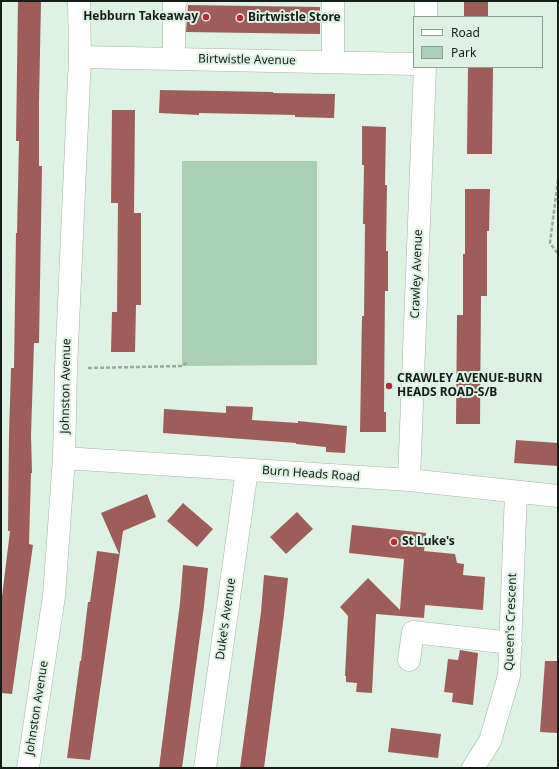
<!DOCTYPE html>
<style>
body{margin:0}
#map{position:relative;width:559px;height:769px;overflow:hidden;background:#ddf2e3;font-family:"Noto Sans",sans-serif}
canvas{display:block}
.frame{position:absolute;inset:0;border:2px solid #151d18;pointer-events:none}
.legend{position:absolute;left:413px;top:16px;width:130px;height:52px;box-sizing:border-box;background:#ddf2e3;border:1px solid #8d9d92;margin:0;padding:5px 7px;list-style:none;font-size:12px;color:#151d18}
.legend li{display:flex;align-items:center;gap:8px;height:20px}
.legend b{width:20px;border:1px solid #8d9d92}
</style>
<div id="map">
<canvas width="559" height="769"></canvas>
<div class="frame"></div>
<ul class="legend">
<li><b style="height:5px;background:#fff"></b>Road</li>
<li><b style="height:11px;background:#a9d0b5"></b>Park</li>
</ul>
</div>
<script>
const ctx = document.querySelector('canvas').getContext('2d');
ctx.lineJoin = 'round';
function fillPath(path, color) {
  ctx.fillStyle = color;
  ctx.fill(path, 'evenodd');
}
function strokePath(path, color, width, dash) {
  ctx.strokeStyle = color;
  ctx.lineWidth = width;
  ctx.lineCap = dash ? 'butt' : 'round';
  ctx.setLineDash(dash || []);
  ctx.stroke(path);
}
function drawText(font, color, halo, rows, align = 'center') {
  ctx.font = font + ' "Noto Sans",sans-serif';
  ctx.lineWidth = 4;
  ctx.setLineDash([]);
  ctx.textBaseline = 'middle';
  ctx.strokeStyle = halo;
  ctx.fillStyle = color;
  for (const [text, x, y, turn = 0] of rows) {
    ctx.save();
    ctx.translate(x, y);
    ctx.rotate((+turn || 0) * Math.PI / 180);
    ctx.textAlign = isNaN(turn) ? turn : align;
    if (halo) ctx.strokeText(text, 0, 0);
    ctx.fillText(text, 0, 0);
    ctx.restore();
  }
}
fillPath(new Path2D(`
 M182,161h135v204l-135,1z`), '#a9d0b5');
fillPath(new Path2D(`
 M18,1h23l-2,102v63h3l-3,177h-5l-3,92 1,38h-1l-2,71 4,1 -21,149 -11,-1v-88l9,-74h-2l1,-96 2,-67h3l2,-135h1l2,-92h-3z
 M464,1h24v16h-24z
 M188,5l132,2v27l-134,-2z
 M468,67h25l-1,87h-25z
 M160,90l113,2v1l62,1 -1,24 -39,-1v-2l-96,-2v2l-40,-2z
 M112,110h23l-1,103h7v92h-5l-1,47h-24l1,-40h5l1,-109h-7z
 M362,126l24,1 -1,58h2l-1,66h2v40h-3l-1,121h2v20h-26l2,-116h2l1,-92h-2l1,-59h-2z
 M465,189h25l-1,42h-2v65h-6l-1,128h-24l1,-109h6v-61h2z
 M226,406l27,1 -1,13 46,3v-2l49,5 -2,27 -19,-1v-5l-30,-3v-1l-133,-10 1,-24 62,4z
 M516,440l42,3v23l-44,-3z
 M147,494l9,23 -33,14 -33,229 -23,-2 13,-97h1l7,-59h2l7,-51 22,3 -18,-41z
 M183,503l30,26 -16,18 -30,-26z
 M297,512l16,17 -27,25 -16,-17z
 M352,525l74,8 -2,18 31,3 2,9 7,1 -1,11 22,2 -2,33 -58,-5 -1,13 -48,-4 -4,79 -16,-1 1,-9 -11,-1v-6h-1l3,-60 -8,-9 28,-29 32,32 4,-51 -55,-6z
 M183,565l25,3 -4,38 -22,162h-23l21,-165z
 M264,575l24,3 -4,37 -20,153h-24l21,-156z
 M460,650l18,3 -5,52 -21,-3 1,-9 -9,-1 4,-33 10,1z
 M545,661h13v72l-18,-1z
 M391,728l50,6 -3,24 -50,-6z`), '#9f5d5a');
const minor = new Path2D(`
 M426,17v-16
 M80,57l334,7
 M174,58v-54l2,-3
 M333,62v-61
 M64,458l345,22 149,16
 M409,480l16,-413
 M409,660l4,-28 98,11
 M28,768l26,-172 10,-138 2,-89 14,-312 -1,-56
 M205,768l42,-298
 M473,768l17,-27 19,-65 7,-184`);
strokePath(minor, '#a2b6a8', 23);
strokePath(new Path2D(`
 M558,180l-8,63 8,11
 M88,368l94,-2 6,-4`), '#9aab9f', 2.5, [4, 2]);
strokePath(minor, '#fff', 22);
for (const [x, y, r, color] of [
 [206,17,4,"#bc2b35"],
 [240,18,4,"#bc2b35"],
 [389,386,4,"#bc2b35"],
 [394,542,4,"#bc2b35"]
]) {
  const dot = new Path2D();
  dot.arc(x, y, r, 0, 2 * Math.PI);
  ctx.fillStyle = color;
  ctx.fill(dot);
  strokePath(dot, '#ddf2e3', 1.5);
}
drawText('bold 12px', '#151d18', '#ddf2e3', [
 ["Hebburn Takeaway",198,17,"right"],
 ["Birtwistle Store",248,18],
 ["CRAWLEY AVENUE-BURN",397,379],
 ["HEADS ROAD-S/B",397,393],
 ["St Luke's",402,542]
], 'left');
drawText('12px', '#151d18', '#ddf2e3', [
 ["Birtwistle Avenue",247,60,1],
 ["Crawley Avenue",417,274,-88],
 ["Johnston Avenue",66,386,-89],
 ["Burn Heads Road",311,474,4],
 ["Duke's Avenue",226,619,-82],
 ["Queen's Crescent",511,622,-88],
 ["Johnston Avenue",37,708,-81]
]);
</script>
